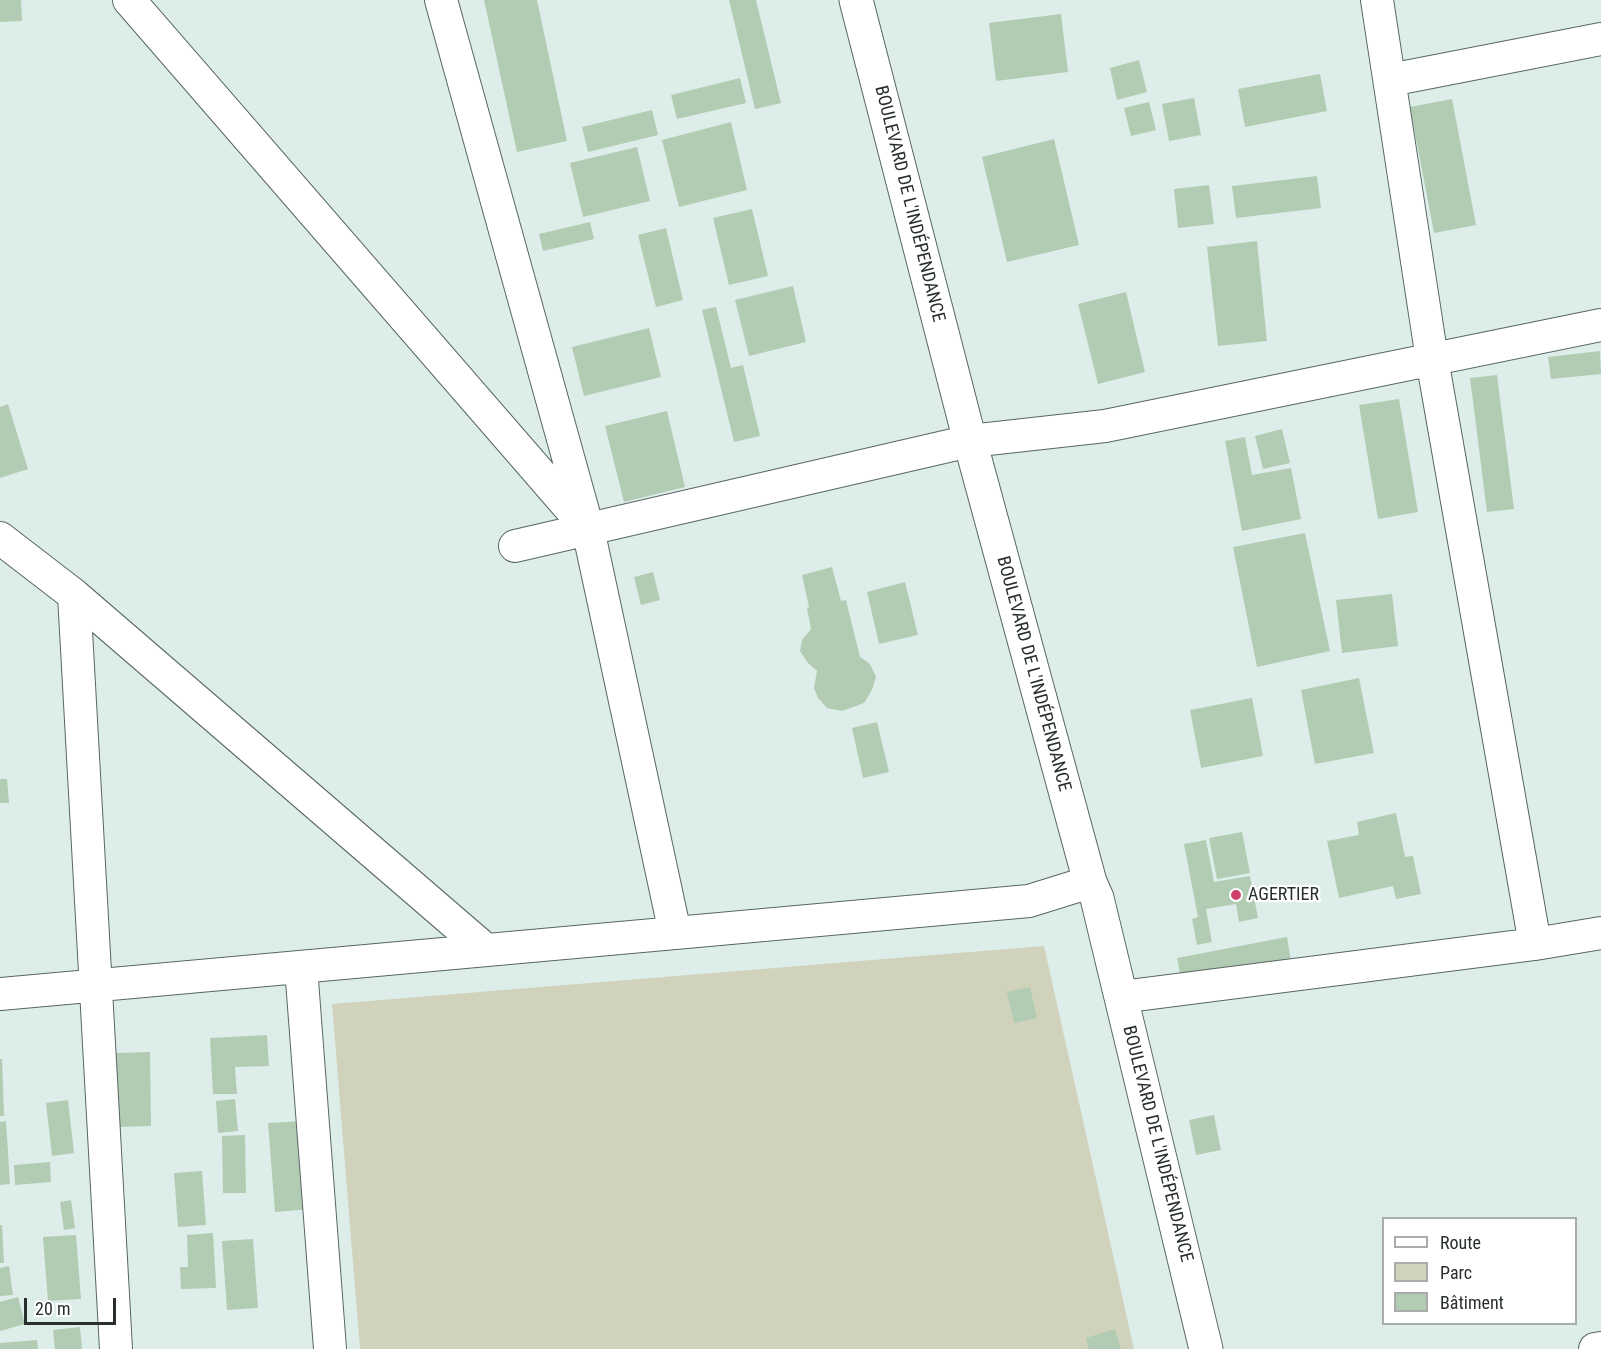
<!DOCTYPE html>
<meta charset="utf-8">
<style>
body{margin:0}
#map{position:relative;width:1601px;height:1349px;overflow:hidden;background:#ddeeea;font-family:"Roboto Condensed",sans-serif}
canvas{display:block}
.legend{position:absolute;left:1382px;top:1217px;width:195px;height:108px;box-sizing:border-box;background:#fff;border:2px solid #a9acab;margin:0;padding:8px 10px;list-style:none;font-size:18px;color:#282f2d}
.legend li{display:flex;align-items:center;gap:12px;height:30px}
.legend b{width:30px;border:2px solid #a9acab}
.scale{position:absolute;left:24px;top:1298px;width:92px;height:27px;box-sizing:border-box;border:3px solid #282f2d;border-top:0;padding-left:8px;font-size:18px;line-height:21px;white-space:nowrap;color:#282f2d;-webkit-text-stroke:4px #fff;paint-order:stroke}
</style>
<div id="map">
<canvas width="1601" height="1349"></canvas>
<ul class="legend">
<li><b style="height:8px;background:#fff"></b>Route</li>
<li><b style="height:16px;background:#d0d2bb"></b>Parc</li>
<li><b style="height:16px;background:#b2ccb3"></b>Bâtiment</li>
</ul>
<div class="scale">20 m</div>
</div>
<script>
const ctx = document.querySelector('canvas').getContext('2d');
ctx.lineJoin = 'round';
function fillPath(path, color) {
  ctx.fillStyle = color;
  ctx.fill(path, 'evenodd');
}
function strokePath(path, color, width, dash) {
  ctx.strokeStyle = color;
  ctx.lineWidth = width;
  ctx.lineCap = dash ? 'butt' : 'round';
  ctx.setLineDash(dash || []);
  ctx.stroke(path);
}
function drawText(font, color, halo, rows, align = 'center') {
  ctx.font = font + ' "Roboto Condensed",sans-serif';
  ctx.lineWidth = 4.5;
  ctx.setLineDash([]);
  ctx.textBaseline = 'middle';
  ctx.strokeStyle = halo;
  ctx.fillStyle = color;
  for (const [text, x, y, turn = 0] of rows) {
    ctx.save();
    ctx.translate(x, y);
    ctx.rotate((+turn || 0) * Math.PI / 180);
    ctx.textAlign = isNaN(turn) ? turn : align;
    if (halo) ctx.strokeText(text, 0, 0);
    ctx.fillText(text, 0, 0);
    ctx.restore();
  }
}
fillPath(new Path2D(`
 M1044,946l90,403h-774l-28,-345z`), '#d0d2bb');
fillPath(new Path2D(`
 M0,0h21l1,21 -22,1z
 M484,0h53l30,141 -50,11z
 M729,0h27l25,103 -26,6z
 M1061,14l7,58 -72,9 -7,-58z
 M1139,60l8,32 -30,8 -7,-32z
 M1320,74l7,37 -82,16 -7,-38z
 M740,78l6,25 -69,16 -6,-24z
 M1194,98l7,37 -32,6 -7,-37z
 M1452,99l24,126 -42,8 -24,-126z
 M1149,102l7,28 -25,6 -7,-28z
 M652,110l6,25 -70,17 -6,-25z
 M731,122l16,68 -68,17 -17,-67z
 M1054,139l25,106 -72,17 -25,-105z
 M637,147l13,54 -67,16 -13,-54z
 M1317,176l4,32 -85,10 -4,-32z
 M1209,185l5,39 -36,4 -4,-39z
 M752,209l16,67 -39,9 -16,-67z
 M590,222l4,17 -51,12 -4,-17z
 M666,228l17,72 -27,7 -18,-72z
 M1257,241l10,100 -49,5 -11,-99z
 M793,286l13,56 -57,14 -14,-56z
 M1126,292l19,80 -47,12 -20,-80z
 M716,307l15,61 12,-3 17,71 -26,6 -32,-132z
 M649,328l12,49 -77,19 -12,-49z
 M1600,351l1,23 -50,5 -3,-22z
 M1497,375l17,134 -27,3 -17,-134z
 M1399,399l19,113 -40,7 -19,-114z
 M8,404l20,65 -28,9v-71z
 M667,411l18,76 -61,15 -19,-76z
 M1282,429l8,34 -27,6 -8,-33z
 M1245,437l7,38 39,-7 10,51 -59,12 -17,-90z
 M1305,533l25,118 -73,16 -24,-120z
 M832,567l9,34 5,-1 14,57 10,7 6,13 -4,13 -8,13 -22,8 -15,-3 -9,-10 -4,-10 3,-17 -9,-8 -8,-12 2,-11 9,-11 -4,-21 2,-1 -7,-32z
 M653,572l7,28 -19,5 -7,-28z
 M905,582l13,53 -39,9 -12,-52z
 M1392,594l6,52 -56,7 -6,-53z
 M1359,678l15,75 -59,11 -14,-74z
 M1252,698l11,58 -62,12 -11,-58z
 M877,722l12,50 -26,6 -11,-50z
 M0,779h7l2,24h-9z
 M1396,813l9,44 8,-1 8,38 -25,5 -3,-13 -54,12 -12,-57 32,-6 -2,-13z
 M1242,832l8,41 -33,6 -8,-41z
 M1206,840l8,42 36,-6 8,42 -19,4 -3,-18 -30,5 6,33 -15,3 -5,-26 6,-2 -14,-73z
 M1287,937l4,24 -109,22 -5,-25z
 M1030,987l7,31 -23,5 -7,-31z
 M267,1035l2,31 -34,1 2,27h-24l-3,-56z
 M150,1052l1,74 -33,1 -2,-74z
 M0,1059h2l2,57h-4z
 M235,1099l3,32 -20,2 -2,-32z
 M68,1100l6,53 -22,3 -6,-53z
 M1214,1115l7,35 -25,5 -7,-35z
 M6,1121l4,63 -10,1v-63z
 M304,1121l7,88 -36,3 -7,-89z
 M245,1135l1,58h-23l-1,-57z
 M50,1162l1,20 -36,3 -1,-20z
 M202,1171l4,54 -28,2 -4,-54z
 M71,1200l4,28 -11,2 -4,-28z
 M0,1225h2l2,38h-4z
 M213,1233l3,55 -35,1 -1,-22h8l-1,-32z
 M76,1235l5,64 -33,2 -5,-64z
 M253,1239l5,69 -31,2 -5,-69z
 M9,1266l4,29 -13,1v-28z
 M18,1297l7,27 -25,7v-29z
 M80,1327l2,22h-27l-2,-19z
 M1115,1329l6,20h-32l-3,-11z
 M37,1340l1,9h-38v-6z`), '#b2ccb3');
const street = new Path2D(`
 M129,0l454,523
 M441,0l147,529 87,404
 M1377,0l55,359 103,585
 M1390,80l211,-41
 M0,538l74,57 412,355
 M515,546l455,-105 135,-15 496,-101
 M74,595l42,754
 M301,967l29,382
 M0,994l1029,-93 61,-19
 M1121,997l414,-53 66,-11
 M1595,1349l6,-1`);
const highway = new Path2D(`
 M856,0l114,441 120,441 7,16 109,451`);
strokePath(street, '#586663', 34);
strokePath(highway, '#586663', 35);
strokePath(street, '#fff', 32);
strokePath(highway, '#fff', 33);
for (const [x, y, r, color] of [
 [1236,895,6,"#ce4069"]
]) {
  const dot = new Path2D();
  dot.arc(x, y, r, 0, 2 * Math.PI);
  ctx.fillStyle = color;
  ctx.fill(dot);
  strokePath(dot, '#fff', 2);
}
drawText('18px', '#282f2d', '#fff', [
 ["BOULEVARD DE L'INDÉPENDANCE",909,204,76],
 ["BOULEVARD DE L'INDÉPENDANCE",1033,674,75],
 ["BOULEVARD DE L'INDÉPENDANCE",1157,1144,76]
]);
drawText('18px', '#282f2d', '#fff', [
 ["AGERTIER",1248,895]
], 'left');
</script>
